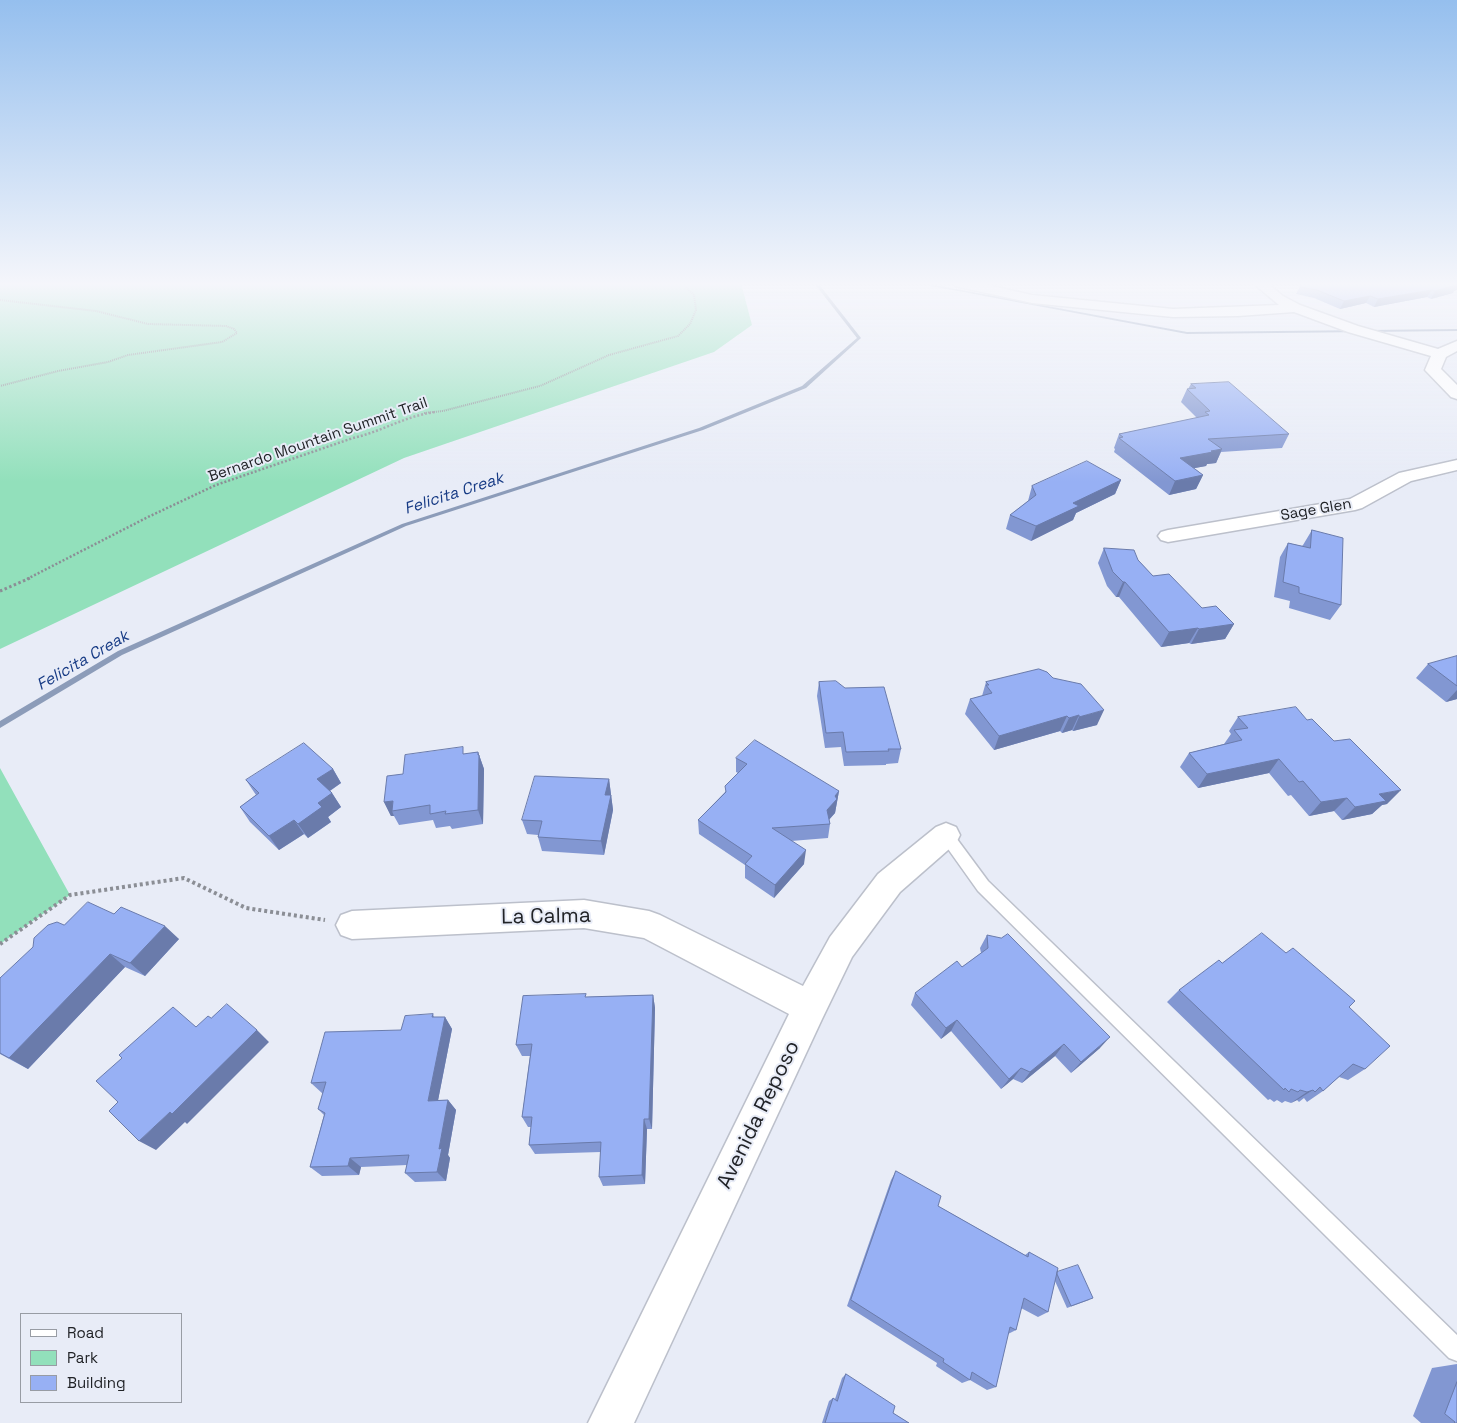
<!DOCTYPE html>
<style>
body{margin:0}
#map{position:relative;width:1457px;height:1423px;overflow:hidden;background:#e8ecf7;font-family:"Space Grotesk",sans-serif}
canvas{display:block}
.legend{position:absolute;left:20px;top:1313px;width:162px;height:90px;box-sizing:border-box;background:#e8ecf7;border:1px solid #989ca4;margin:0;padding:6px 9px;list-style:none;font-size:15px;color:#212327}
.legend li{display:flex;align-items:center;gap:10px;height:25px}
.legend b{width:25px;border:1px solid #989ca4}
</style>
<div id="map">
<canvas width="1457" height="1423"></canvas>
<ul class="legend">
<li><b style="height:6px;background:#fff"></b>Road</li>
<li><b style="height:14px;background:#92e0bb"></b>Park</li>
<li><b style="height:14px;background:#97b0f4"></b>Building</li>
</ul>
</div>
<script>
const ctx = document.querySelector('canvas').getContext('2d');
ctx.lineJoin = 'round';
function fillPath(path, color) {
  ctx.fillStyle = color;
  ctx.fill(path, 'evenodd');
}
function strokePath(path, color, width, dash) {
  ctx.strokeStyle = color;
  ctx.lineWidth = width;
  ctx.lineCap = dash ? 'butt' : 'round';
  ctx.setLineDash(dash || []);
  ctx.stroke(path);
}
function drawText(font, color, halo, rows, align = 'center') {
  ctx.font = font + ' "Space Grotesk",sans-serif';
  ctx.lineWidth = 4;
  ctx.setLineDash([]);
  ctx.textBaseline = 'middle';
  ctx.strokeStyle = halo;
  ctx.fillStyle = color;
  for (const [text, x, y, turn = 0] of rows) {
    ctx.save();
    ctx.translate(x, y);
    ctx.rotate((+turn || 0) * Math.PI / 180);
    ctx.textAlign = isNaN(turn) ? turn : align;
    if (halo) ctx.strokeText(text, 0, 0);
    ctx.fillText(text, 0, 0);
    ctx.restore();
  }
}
fillPath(new Path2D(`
 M0,283h741l11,42 -38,27 -310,106 -404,191z
 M0,768l70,127 -70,49z`), '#92e0bb');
fillPath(new Path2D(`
 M814,283h4l43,55 -55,50 -103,42 -297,96 -284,129 -122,73v-7l118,-70 284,-127 297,-96 103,-42 55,-48z
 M915,283h9l263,49 270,-3v2l-270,3z`), '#8c9cb9');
const lane = new Path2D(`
 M946,829l5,2 37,50 469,454v26l-8,-3 -471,-467 -37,-52 -2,-4 2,-4z`);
const street = new Path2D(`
 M954,283h24l54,12 141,14 106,-4 -26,-22h14l16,13 17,9 58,21 80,23 19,-8v10l-11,6 -5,12 16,16v14l-6,-2 -26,-27 6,-14 -83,-24 -54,-20 -56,4 -65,1 -141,-14 -77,-17z
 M1457,460v10l-46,11 -49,27 -7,2 -187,32 -7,-2 -3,-4 3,-4 7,-2 182,-31 49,-26z
 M946,823l10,4 4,8 -4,8 -56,49 -48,65 -30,62 -188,404h-46l201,-409 -145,-76 -60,-10 -232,11 -11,-4 -5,-10 5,-10 11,-4 232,-11 65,11 11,4 143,71 27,-49 48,-63 58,-47z`);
strokePath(lane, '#bcc0cb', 3);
strokePath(street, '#bcc0cb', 3);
strokePath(new Path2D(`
 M0,300l96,11 52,13 78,2 8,3 3,4 -15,9 -94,13 -20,7 -50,9 -58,15
 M424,413l19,-2 97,-25 69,-31 69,-19 12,-12 6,-14 -2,-15 -13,-12`), '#8b8e95', 2, [1, 1]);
strokePath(new Path2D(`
 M27,579l121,-62 68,-32 137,-47c28,-6 54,-23 83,-26`), '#8b8e95', 2.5, [2, 2]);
strokePath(new Path2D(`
 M0,591l30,-13`), '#8b8e95', 3, [2.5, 2.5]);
strokePath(new Path2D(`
 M0,944l70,-49 114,-17 62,30 79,12`), '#8b8e95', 4, [3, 3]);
fillPath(lane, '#fff');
fillPath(street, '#fff');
fillPath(new Path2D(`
 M1302,283l152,8 -1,2 -22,6 -4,-2 -53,10 -8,-4 -26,6 -26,-11 -18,-4z
 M1191,384l98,50 -7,14 -61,4 -5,11 -9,1 -1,2 -12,2 9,7 -7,14 -27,6 -55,-43 1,-3 -1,-1 5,-14 78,-16 -16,-16 6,-13h1z
 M1121,480l-6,14 -39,19 -3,7 -42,21 -25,-12 4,-14 18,-14 4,-15z
 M1312,530l29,75 -11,15 -41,-12 1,-7 -16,-4 6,-40 8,-14 14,3 1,-1z
 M1104,548l34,12 15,16 49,32 32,16 -9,15 -34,5 -2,-1 -28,4 -42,-50h-3l-9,-11 -9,-23z
 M1457,656v43l-11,3 -30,-24 12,-14z
 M1039,669l58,56 -24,6 -1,-1 -10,3 -2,-2 -66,19 -29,-36 5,-15 12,-3 4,-14z
 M819,682l82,67 -3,14 -12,1v1l-42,1 -3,-19 -16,1 -8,-52z
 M1238,717l149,87 -5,1 -10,9 -30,6 -8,-9 -25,5 -18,-21 -3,1 -19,-23 -71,15 -18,-21 9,-14 35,-9 7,-10 -2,-3z
 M478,752l6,17 -1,55 -31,5 -2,-3 -14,2 -3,-8 -34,5 -5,-9h-3l-7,-14 19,-28 63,-20z
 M736,758l103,33 -4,22 -6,7 1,4 -2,14 -37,3 13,23 -30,34 -29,-20v-13l-46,-31 -1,-14 27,-28 13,-19 -2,-1z
 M333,769l8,14 -11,8 2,2 9,14 -13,10 3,5 -23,16 -4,-4 -25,16 -29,-28 -10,-15 16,-12 -10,-15z
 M609,779l4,31 -9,45 -62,-4 -4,-14v-2l-11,-1 -5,-14z
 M114,914l65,25 -34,37 -20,-9 -97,102 -28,-15v-76z
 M987,935l113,113 -29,25 -16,-17 -33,27 -9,-4 -12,10 -50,-58 -10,8 -30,-34 4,-12 47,-26 19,-14 -1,-5z
 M1286,953l63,54 16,62 -17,11 -9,-3 -16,14 -16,11 -3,-4 -5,4 -2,-2 -6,3 -6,-2 -3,2 -5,-3 -3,2 -4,-3 -2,1 -101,-98 12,-12 43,-27z
 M653,995l2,13 -3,121h-5l-2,55 -42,2 -4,-9 2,-25 -66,2 -6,-9 2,-18h-3l-6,-10 8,-61h-8l-6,-11 71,-48z
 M433,1014l1,3h11l7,12 -14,71h10l8,10 -8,45 2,3 -4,23 -31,1 -10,-9 2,-8 -46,2 -2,8 -37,1 -12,-9 14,-52 -6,-6 5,-15 -12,-11z
 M896,1171l42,35 87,49 4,-3 28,20 32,28 -22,8 -12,-27 -7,31 -10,5 -17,-9 -5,22 -8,4 -12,53 -9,3 -17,-10 -8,3 -26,-17 1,-3 -90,-57 44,-126z
 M1457,1364v59h-36l-8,-7 19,-48z
 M846,1374l47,39 16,10h-87l7,-22 4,-3 2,1 7,-21z`), '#8297d2');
fillPath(new Path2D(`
 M1457,284v6l-3,1 -1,2 -22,6 4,-8z
 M1432,290l-5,7 -53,10 4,-8z
 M1370,296l-4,7 -26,6 4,-8z
 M1222,449l-6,14 -9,1 -1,2 -32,6 6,-14z
 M1203,475l-7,14 -27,6 6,-14z
 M1121,480l-6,14 -39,19 -3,7 -42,21 5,-15 37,-23z
 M1123,582h2l-6,15h-3z
 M1234,624l-9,15 -34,5 8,-15z
 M1198,628l-9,15 -28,4 8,-15z
 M1457,690v9l-11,3z
 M1104,710l-7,15 -24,6 6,-14z
 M1079,715l-7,15 -10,3 7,-15z
 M1067,716l-7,15 -66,19 5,-14z
 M478,752l6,17 -1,55 -5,-14z
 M1279,759l-10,14 -71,15 9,-14z
 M333,769l8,14 -16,11 -8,-15z
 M609,779l4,31 -9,45 -3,-14 4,-46z
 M1401,790l-14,14 -5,1 -10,9 -30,6 13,-13 24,-13z
 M839,791l-4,22 -10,11 2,-14 8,-14z
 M332,793l9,14 -13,10 3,5 -23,16 -10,-14 20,-21z
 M1347,798l-13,13 -25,5 12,-14z
 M393,801l-1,10 2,5h-3l-7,-14z
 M294,820l10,14 -25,16 -10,-14z
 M806,850l-2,14 -30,34 1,-13z
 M165,926l14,13 -34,37 -15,-13z
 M110,954l15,13 -97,102 -19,-11z
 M653,995l2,13 -3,121 -3,-10z
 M445,1017l7,12 -16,82 -8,-10z
 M957,1020l-6,11 -10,8 5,-11z
 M257,1030l12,12 -82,82 -2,-2 -29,28 -17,-9z
 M1110,1037l-10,11 -29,25 10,-11z
 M1064,1044l-9,12 -33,27 8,-11z
 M1021,1068l-8,11 -12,10 8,-10z
 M1313,1090l-16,10 -6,3 16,-11z
 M448,1100l8,10 -8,45 2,3 -4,23 -9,-9 2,-23z
 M644,1119l3,10 -2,55 -3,-9z
 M350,1158l11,9 -2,8 -11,-9z`), '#6a7bab');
const building = new Path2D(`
 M1302,283h155l-2,1 2,1 -22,6 -3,-1 -54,9 -8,-3 -26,5 -27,-11 -17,-3z
 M1229,382l60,52 -81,5 14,10 -11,2 2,1 -33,6 23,17 -28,6 -56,-43 4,-1 -4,-3 90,-19 -4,-3 5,-1 -23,-22 9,-1 -5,-4z
 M1087,461l34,19 -48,23 6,3 -43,20 -26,-11 26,-20 -4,-9z
 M1312,530l31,8 -2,67 -42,-12v-6l-16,-5 5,-39 22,5z
 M1104,548l30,2 4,10 15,16 16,-2 33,34 14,-2 18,18 -35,5 -1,-1 -29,4 -44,-50h-2l-10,-10z
 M1457,656v30l-29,-22z
 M1039,669l8,3 6,6 28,6 23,26 -25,7v-2l-10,3 -2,-2 -68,20 -29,-37 22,-6 -6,-8h3l-3,-3z
 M836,681l9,7 39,-1 17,62h-13l1,2 -43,1 -3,-20 -17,1 -7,-51z
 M1296,707l11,13 5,-1 22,22 16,-2 51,51 -22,4 7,7 -31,6 -8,-9 -26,4 -18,-21 -4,1 -20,-23 -72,15 -18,-21 53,-13 -8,-10 14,-2 -10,-11z
 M755,740l84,51 -4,5 2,3 -10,11 3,14 -58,4 34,22 -31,35 -30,-21 7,-8 -54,-36 28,-28 -1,-6 22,-22 -11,-6z
 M304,743l29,26 -16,10 15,14 -14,10 4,4 -24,17 -4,-4 -25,16 -29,-29 19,-14 -13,-13z
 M463,747v7l15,-2v3h1l-1,55 -33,4 1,-3 -16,3v-9l-38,6 1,-10 -9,1 3,-26 16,-2 2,-19z
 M535,776l74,3 -4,16h6l-10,46 -63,-4 4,-16 -20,-1z
 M88,902l26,12 7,-7 44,19 -35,37 -20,-9 -101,104 -9,-5v-75l33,-31 1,-9 14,-13 9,-3 7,3z
 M1262,933l24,20 7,-5 62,53 -6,6 41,39 -25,23 -12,-5 -30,27 -3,-4 -5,5 -2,-2 -6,2 -7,-2 -2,2 -7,-3 -2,3 -4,-4 -1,2 -105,-100 40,-30 3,3z
 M1008,934l102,103 -29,25 -17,-18 -34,28 -9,-4 -12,11 -52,-59 -11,8 -31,-35 42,-32 5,6 26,-19 -1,-13 14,3z
 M586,994l-1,3 68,-2 -4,124h-5l-2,56 -43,2 2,-35 -72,3 3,-28h-10l10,-73 -16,1 7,-49z
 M227,1004l30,26 -85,84 -2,-2 -31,29 -30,-30 9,-9 -22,-21 26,-23 -3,-3 54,-48 23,20 12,-11 3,2z
 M433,1014l-1,3h13l-17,84 20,-1 -9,49 3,-1 -5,24 -32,1 4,-18 -59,3 -2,8 -38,1 15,-54 -7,-4 8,-27 -15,1 14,-51 76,-2 4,-14z
 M896,1171l45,25 -3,10 90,51 1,-5 29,16 -10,44 -24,-14 -8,32 -6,-3 -14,60 -24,-15 -2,8 -27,-18 1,-3 -93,-59z
 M1078,1265l15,33 -22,8 -14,-32v-2z
 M846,1374l49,32 -2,7 16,10h-84l8,-25 4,3z
 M1457,1382v41h-3l1,-1 -10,-8z`);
fillPath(building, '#97b0f4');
strokePath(building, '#6a7bab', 1);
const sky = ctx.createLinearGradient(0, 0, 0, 482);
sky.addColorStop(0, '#95bfee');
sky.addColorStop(0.59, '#f5f6fb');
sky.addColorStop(1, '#f5f6fb00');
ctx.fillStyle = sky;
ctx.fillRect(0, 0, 1457, 482);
drawText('15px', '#212327', '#e8ecf7', [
 ["Bernardo Mountain Summit Trail",318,440,-19],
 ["Sage Glen",1316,510,-10]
]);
drawText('italic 16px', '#173b85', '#e8ecf7', [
 ["Felicita Creak",454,494,-18],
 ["Felicita Creak",83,661,-30]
]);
drawText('21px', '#212327', '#e8ecf7', [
 ["La Calma",546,917,-1],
 ["Avenida Reposo",759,1115,-64]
]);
</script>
